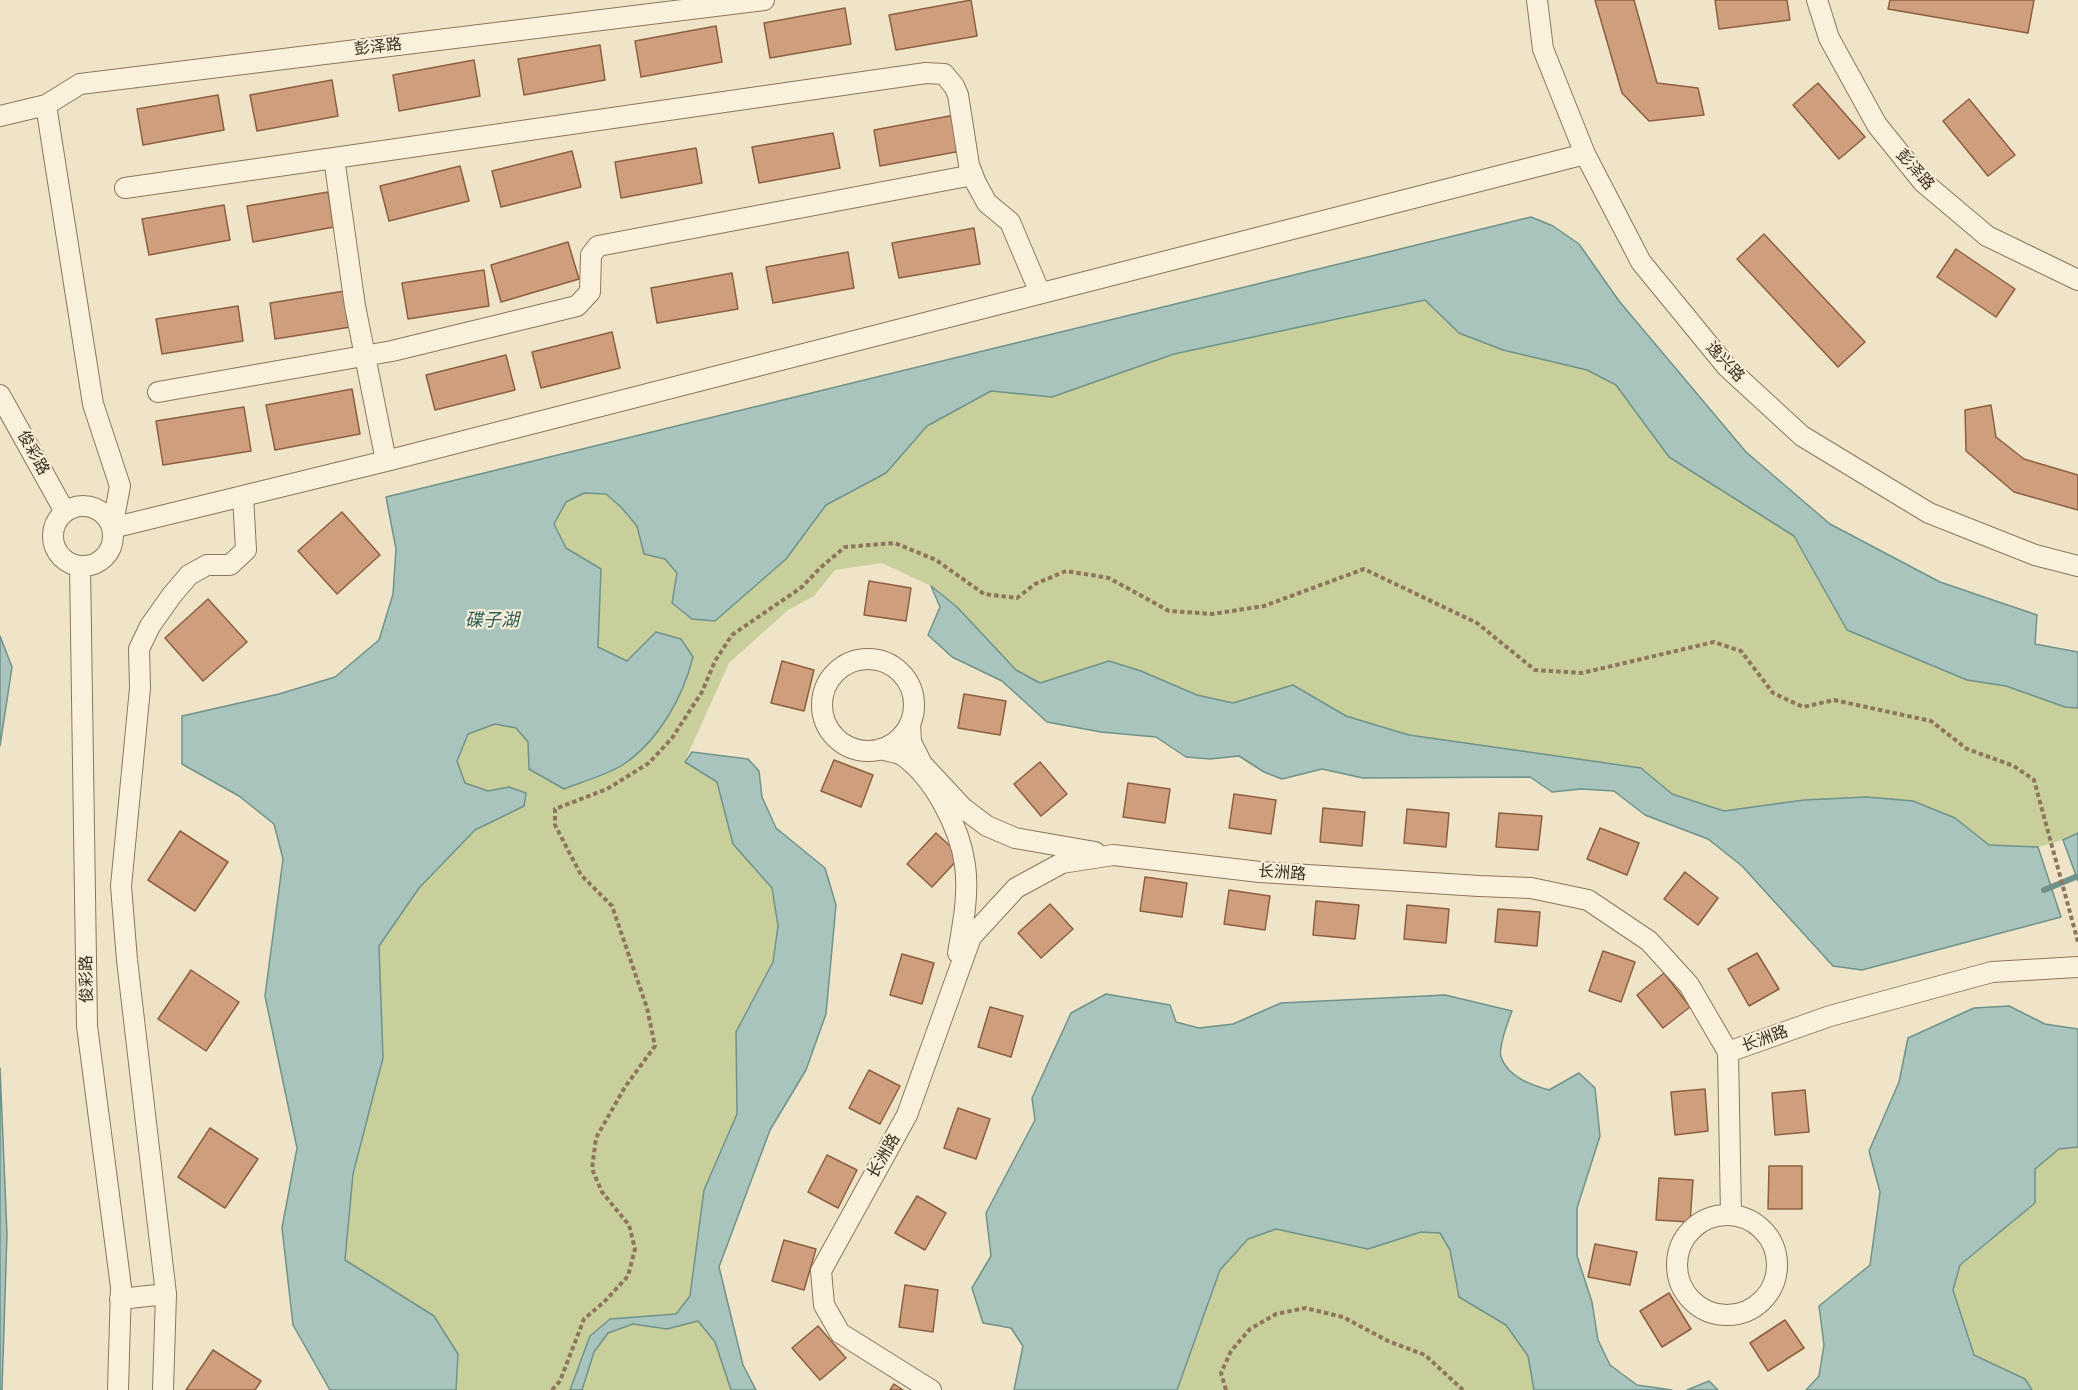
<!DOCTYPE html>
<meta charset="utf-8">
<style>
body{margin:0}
canvas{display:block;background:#f0e4c8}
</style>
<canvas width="2078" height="1390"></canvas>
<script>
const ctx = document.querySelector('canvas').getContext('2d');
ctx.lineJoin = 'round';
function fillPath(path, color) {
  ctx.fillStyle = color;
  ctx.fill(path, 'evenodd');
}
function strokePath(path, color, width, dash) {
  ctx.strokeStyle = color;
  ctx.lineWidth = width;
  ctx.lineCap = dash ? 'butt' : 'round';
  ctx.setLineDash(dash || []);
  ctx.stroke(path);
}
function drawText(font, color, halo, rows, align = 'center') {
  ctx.font = font + ' Literata,"Noto Sans SC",serif';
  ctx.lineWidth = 4.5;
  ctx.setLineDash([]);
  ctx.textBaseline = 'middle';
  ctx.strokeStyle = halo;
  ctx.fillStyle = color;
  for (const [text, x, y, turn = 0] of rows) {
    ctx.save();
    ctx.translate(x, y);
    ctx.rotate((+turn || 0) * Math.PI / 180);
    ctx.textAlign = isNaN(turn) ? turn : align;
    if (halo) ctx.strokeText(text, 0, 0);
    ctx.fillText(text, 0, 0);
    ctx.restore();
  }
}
fillPath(new Path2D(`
 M1425,300l34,33 44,17 84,20 29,15 53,72 125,79 53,94 120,50 39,6 59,21 13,1v125l-15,7 -25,7 -49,-2 -34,-27 -42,-17 -46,-4 -63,3 -80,11 -52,-17 -31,-26 -232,-33 -63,-19 -53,-31 -60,18 -36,-8 -56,-24 -32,-10 -69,22 -24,-13 -59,-63 -26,-21 -49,-23 -47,7 -21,26 -26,14 -59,53 -44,98 32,21 16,62 39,44 6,38 -5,36 -37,70 1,82 -33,76 -14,106 -14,18 -66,5 -40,71h-114l2,-36 -113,-94 8,-86 30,-116 -4,-112 40,-58 56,-58 49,-24 2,-14 -17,-5 -21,4 -23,-7 -8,-23 11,-27 27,-10 21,4 12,14 95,23 31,-28 33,-57 -31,-48 -29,29 -29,-14 3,-78 -35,-21 -12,-24 12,-22 18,-9 22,1 15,13 16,19 7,28 21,5 12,14 -5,30 114,-44 40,-54 60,-32 41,-47 64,-35 61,6 122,-43z
 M2078,1147v243h-46l-7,-11 -51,-24 -21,-65 7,-25 75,-62v-34l24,-20z
 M1276,1229l92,20 53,-17 19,1 10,17 9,47 47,28 22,31 6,34h-357l43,-120 28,-31z
 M699,1321l16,21 16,48h-149l12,-38 14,-19 25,-9 34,5z`), '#c9cf9b');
const water = new Path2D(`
 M1531,217l22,9 26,18 40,57 127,151 84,72 110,58 97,33 -2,29 43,8v56l-13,-1 -59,-21 -39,-6 -120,-50 -53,-94 -125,-79 -53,-72 -29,-15 -84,-20 -44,-17 -34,-33 -251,54 -122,43 -61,-6 -64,35 -41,47 -60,32 -40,54 -71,62 -23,-2 -20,-16 5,-30 -12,-14 -21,-5 -7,-28 -16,-19 -15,-13 -22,-1 -18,9 -12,22 12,24 35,21 -3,78 29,14 29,-29 25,7 12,18c-10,40 -34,83 -69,107 -15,10 -42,18 -60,25l-35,-20 -1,-27 -12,-14 -21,-4 -27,10 -11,27 8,22 23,8 21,-4 17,6 -2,13 -49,24 -56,58 -40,58 4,112 -30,116 -8,86 89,56 24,38 -2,36h-126l-37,-65 -11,-97 15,-80 -32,-152 18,-137 -9,-35 -35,-28 -57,-32v-48l97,-22 56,-17 44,-37 14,-46 3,-45 -10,-52z
 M931,586l26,21 59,63 24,13 69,-22 32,10 56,24 36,8 60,-18 53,31 63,19 232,33 31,26 52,17 80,-11 63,-3 46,4 42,17 34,27 49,2 23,70 -199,53 -29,-4 -91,-100 -34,-27 -63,-24 -31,-24 -33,-2 -29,3 -22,-15 -167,1 -41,-9 -40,10 -18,-7 -25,-16 -29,3 -24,-2 -30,-20 -55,-5 -54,-10 -45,-41 -50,-24 -24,-22 12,-28z
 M0,636l12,31 -12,79z
 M692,752l56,7 11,12 3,26 14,31 49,40 11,37 -10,109 -20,56 -36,60 -51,137 24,98 13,25h-25l-16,-48 -17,-21 -31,8 -34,-5 -25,9 -14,19 -12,38h-12l20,-54 20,-17 66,-5 14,-18 14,-106 33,-76 -1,-82 37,-70 5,-36 -6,-38 -39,-44 -16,-62 -32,-20z
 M2078,833v48l-15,-41z
 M1106,994l64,11 6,17 23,6 34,-4 48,-21 164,-8 67,16c-4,11 -14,35 -11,46 7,20 30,28 48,33l30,-17 16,15 5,48 -23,72v48l15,46 6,38 12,25 27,20 35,5h-138l-6,-34 -22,-31 -47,-28 -9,-47 -10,-17 -19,-1 -53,17 -92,-20 -28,10 -28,31 -43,120h-163l9,-44 -12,-18 -28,-5 -11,-35 19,-32 -5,-43 49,-93 -3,-22 39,-85z
 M2009,1006l36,18 33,5v118l-19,2 -24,20v34l-75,62 -7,25 21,65 51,24 7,11h-226l13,-14 5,-31 -5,-39 51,-41 10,-73 -11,-41 30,-69 9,-44 66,-30z
 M0,1068l7,166 -5,156h-2z
 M1709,1381l9,9h-31z`);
fillPath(water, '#a9c4bc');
strokePath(water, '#6f938a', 1.5);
strokePath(new Path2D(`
 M2044,890l34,-14`), '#6f938a', 6);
const building = new Path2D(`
 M971,0l6,36 -81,14 -7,-35z
 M1595,0h39l23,83 41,5 6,27 -55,6 -27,-28z
 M1715,0h72l3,20 -71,9z
 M1890,0h144l-6,33 -140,-24z
 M845,8l6,36 -81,14 -6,-35z
 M716,26l6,36 -81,15 -6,-36z
 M600,45l5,35 -81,15 -6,-36z
 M474,60l6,36 -81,15 -6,-36z
 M332,80l6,36 -81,15 -7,-36z
 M1818,83l47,54 -26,22 -46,-54z
 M218,95l6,35 -81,15 -6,-36z
 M1969,99l46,56 -27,21 -45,-55z
 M955,115l6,36 -81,15 -6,-36z
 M833,133l7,35 -81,15 -7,-36z
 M696,148l6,35 -81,15 -6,-36z
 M572,151l9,36 -80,20 -9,-36z
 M460,166l9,35 -80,20 -9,-35z
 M328,192l6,35 -81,15 -6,-36z
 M224,205l6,35 -81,15 -7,-36z
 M974,228l6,36 -81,14 -7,-35z
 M1764,234l101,108 -27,25 -101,-108z
 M568,242l11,37 -78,23 -10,-37z
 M1956,249l59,40 -19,28 -59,-40z
 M848,252l6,36 -81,15 -7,-36z
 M484,270l5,36 -81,13 -6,-36z
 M732,273l6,36 -81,14 -6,-35z
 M351,290l6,36 -82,13 -5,-36z
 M238,306l5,35 -81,13 -6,-35z
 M612,332l8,36 -79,20 -9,-36z
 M506,355l9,35 -80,20 -9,-35z
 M352,389l8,45 -85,16 -9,-45z
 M1991,405l5,32 28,22 54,16v35l-64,-18 -48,-41 -1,-41z
 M244,407l7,44 -88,14 -7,-44z
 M342,512l38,43 -43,39 -39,-43z
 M869,581l42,7 -5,33 -42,-6z
 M208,599l39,43 -44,39 -38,-43z
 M782,661l32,9 -10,41 -33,-8z
 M964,694l42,7 -6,34 -42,-7z
 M834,760l39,15 -12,32 -40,-16z
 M1040,762l27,32 -26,22 -27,-32z
 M1128,783l42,6 -5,34 -42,-6z
 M1234,794l42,6 -5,34 -42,-6z
 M1323,808l42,4 -3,34 -42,-4z
 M1407,809l42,4 -3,34 -42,-4z
 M1499,813l43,3 -4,34 -42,-3z
 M1600,828l39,15 -12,32 -40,-16z
 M180,831l48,31 -33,49 -47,-31z
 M936,833l25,23 -29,31 -25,-23z
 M1685,872l33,26 -20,27 -34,-26z
 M1145,877l42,6 -5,34 -42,-6z
 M1229,890l41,6 -5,34 -41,-6z
 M1316,901l43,4 -4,34 -42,-4z
 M1050,904l23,25 -32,29 -23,-25z
 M1407,905l42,4 -3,34 -42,-4z
 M1498,909l42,3 -3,34 -42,-4z
 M1603,951l32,11 -14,40 -32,-11z
 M1757,953l22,36 -30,17 -21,-37z
 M902,954l32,9 -12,41 -32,-9z
 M191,970l48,32 -33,49 -48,-32z
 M1664,973l26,34 -27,21 -26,-33z
 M990,1007l33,9 -12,41 -33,-10z
 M869,1070l31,16 -20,38 -31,-16z
 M1705,1089l3,42 -33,4 -4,-43z
 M1805,1090l4,42 -34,3 -3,-42z
 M958,1108l32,11 -14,40 -32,-11z
 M210,1128l48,31 -33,49 -47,-31z
 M827,1155l30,15 -19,38 -30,-16z
 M1769,1166h33v43h-34z
 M1659,1178l34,2 -3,42 -34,-2z
 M917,1196l29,17 -21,37 -30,-17z
 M784,1240l32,9 -12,41 -32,-9z
 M1595,1244l42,8 -7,33 -42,-8z
 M905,1285l33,5 -5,42 -34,-5z
 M1669,1293l22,36 -29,18 -22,-36z
 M1785,1320l19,28 -36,23 -18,-28z
 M818,1326l28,32 -26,22 -28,-32z
 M213,1350l48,31 -6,9h-69z
 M894,1384l9,6h-13z`);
fillPath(building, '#cf9f7d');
strokePath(building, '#8d5f41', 1.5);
const minor = new Path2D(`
 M1537,0l6,49 42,105 56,108 86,105 75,69 127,77 106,42 43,11
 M1817,0l12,38 48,87 46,57 64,54 91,44
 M46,105l47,299 27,82 -8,42 274,-67 1199,-307
 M0,116l46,-11 34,-21 684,-84
 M334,158l21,148 31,155
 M125,188l801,-115 18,1 10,12 4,9 11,70 7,18 11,20 23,19 30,71
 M158,392l234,-41 185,-45 13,-14 1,-37 7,-9 375,-71
 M0,395l65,117
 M53 536a30 30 0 1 1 60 0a30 30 0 1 1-60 0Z
 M80,566l7,460 34,261 -3,103
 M822 705a46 46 0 1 1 92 0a46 46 0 1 1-92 0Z
 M910,723l1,19 11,22 41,44 24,18 28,12 80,14
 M880,749c7,2 17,3 22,6 32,22 58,73 63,110 4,29 -2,59 -7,88
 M1728,1052l3,163
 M1677 1265a50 50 0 1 1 100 0a50 50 0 1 1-100 0Z
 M120,1299l46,-5
 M163,1390l3,-96 -39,-334 -6,-74 19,-198 -1,-39 11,-23 22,-31 17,-20 18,-10h23l16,-15 -3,-54
 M931,1390l-91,-57 -16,-28 -3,-34 86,-156 64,-178 45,-49 46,-25 51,-8 147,17 219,14 52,2 57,12 61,41 40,44 39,67 102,-36 162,-44 86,-5`);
strokePath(minor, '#8d765c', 22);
strokePath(new Path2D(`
 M552,1390l8,-9 24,-62 20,-17 24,-26 7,-27 -6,-24 -27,-33 -10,-23 4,-31 29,-51 30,-41 -8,-38 -35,-102 -31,-31 -26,-50v-16l52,-20 42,-26 23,-25 30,-46 13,-31 17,-26 70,-48 18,-19 25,-21 50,-4 41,17 48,34 33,4 18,-14 31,-13 43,7 60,33 43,3 52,-8 100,-37 113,54 58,47 47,3 132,-31 27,9 32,42 30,14 31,-7 97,21 36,28 47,17 20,14 44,162
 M1226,1390l-5,-17 10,-22 19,-22 26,-15 29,-6 38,9 45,24 37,14 38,35`), '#8d765c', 4, [4.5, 3]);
strokePath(minor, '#faf1dc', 20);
drawText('16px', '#3d2e20', '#f7eed8', [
 ["彭泽路",378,47,-7],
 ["彭泽路",1915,170,48],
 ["逸兴路",1725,362,47],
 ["俊彩路",33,453,61],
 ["长洲路",1282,873,4],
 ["俊彩路",87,979,-91],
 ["长洲路",1765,1039,-20],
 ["长洲路",884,1156,-60]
]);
drawText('italic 18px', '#2f5d5a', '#f7eed8', [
 ["碟子湖",492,621]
]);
</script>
